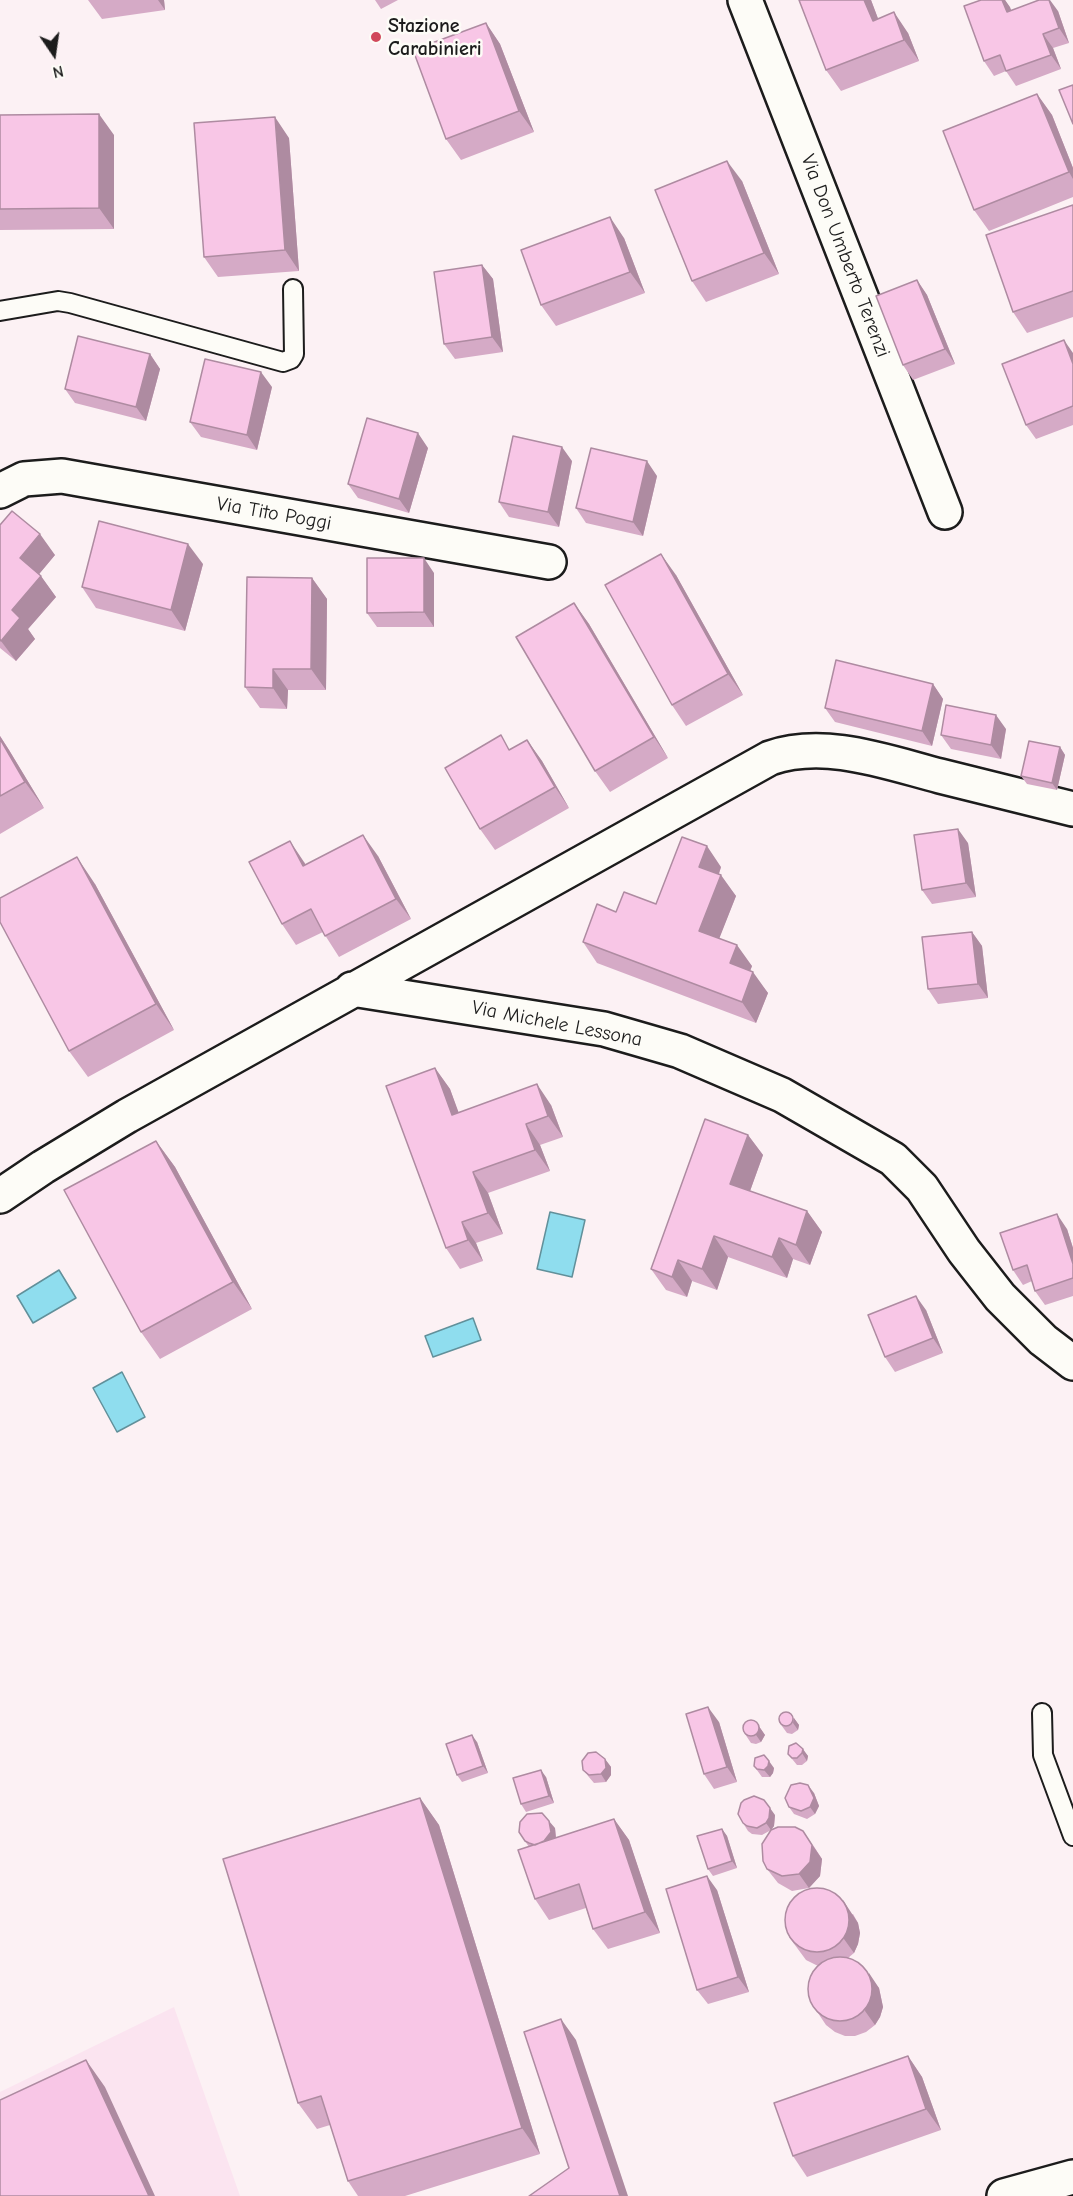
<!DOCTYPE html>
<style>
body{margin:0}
#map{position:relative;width:1073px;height:2196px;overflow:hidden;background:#fcf1f4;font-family:"Comic Neue",sans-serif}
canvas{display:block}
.north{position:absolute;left:24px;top:24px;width:60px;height:60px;-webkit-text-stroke:4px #fdfcf7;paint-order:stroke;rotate:167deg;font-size:16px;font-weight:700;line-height:24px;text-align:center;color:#1c1c1c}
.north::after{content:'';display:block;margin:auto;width:21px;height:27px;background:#1c1c1c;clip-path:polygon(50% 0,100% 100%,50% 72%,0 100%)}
</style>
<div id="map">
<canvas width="1073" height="2196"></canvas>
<div class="north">N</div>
</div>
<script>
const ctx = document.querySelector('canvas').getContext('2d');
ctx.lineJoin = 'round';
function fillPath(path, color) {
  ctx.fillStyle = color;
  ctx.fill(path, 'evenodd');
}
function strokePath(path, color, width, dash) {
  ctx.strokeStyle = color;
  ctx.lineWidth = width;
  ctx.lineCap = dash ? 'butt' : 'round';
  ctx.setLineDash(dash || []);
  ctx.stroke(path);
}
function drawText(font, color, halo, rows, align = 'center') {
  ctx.font = font + ' "Comic Neue",sans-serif';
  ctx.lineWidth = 5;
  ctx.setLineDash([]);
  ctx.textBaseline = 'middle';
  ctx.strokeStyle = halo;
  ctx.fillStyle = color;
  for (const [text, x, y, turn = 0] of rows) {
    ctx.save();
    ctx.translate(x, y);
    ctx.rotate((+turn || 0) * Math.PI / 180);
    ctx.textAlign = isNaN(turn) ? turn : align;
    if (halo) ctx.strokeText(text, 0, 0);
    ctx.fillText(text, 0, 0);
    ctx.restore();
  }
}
fillPath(new Path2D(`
 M174,2007l66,189h-240v-104z`), '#fbe4f0');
const water = new Path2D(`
 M550,1212l35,8 -13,57 -35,-8z
 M59,1270l17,28 -43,25 -16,-27z
 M473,1318l8,22 -48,17 -8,-21z
 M122,1372l23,45 -28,15 -24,-44z`);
fillPath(water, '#8fddee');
strokePath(water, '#61909a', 1.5);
const service = new Path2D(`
 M0,311l58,-10 12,2 213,59 8,-3 3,-5 -1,-65
 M1042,1713l1,42 30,81`);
const minor = new Path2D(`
 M745,0l200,512
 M0,491l24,-12 38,-3 487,86
 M352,989l252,40 76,22 102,44 111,64 29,29 42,63 36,46 43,43 30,23
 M0,1196l43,-29 84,-51 643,-358c55,-19 116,4 170,18 44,11 89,22 133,33
 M1004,2196l69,-19`);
strokePath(service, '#1c1c1c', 22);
strokePath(minor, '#1c1c1c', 38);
strokePath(service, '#fdfcf7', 18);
strokePath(minor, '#fdfcf7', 33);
fillPath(new Path2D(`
 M88,0h76l1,10 -63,9z
 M375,0h23l-17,9z
 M799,0h72l7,19 30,14 11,28 -78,30 -15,-21z
 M981,0h24l6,10 47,1 11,32 -16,5 8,21 -45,17 -10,-15 -12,5 -10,-15z
 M486,23l14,21 34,88 -73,28 -15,-21z
 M1037,94l15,21 21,53v29l-84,34 -15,-21z
 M0,115l114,20v94l-114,1z
 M289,138l10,133 -81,6 -14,-20z
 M742,181l37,93 -73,28 -14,-21z
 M1073,205v112l-46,16 -14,-21z
 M624,238l21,55 -89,33 -15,-21z
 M482,265l11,14 10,73 -48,7 -11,-15z
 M917,280l10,15 28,69 -42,16 -10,-15z
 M1073,353v72l-37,14 -10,-14z
 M150,354l10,15 -14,52 -71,-18 -10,-14z
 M272,387l-15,63 -56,-13 -11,-15z
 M428,448l-19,65 -51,-15 -10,-14z
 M572,461l-13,66 -50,-10 -10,-15z
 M657,476l-14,60 -57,-13 -10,-15z
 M0,525l55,30 -16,19 17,23 -28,32 7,10 -19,22 -16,-13z
 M203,564l-18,67 -89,-23 -14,-21z
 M434,573v54h-57l-10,-14z
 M676,575l67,120 -57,31 -14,-21z
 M312,578l15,21 -1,91h-38l-1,19 -27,-1 -15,-21z
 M574,603l15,21 79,134 -58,34 -15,-21z
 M933,684l10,15 -11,47 -97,-24 -10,-14z
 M1006,729l-5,30 -50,-10 -10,-14z
 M0,736l9,14 35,58 -44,26z
 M527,740l15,21 27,47 -74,42 -15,-21 31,-79z
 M1060,747l5,8 -8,35 -30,-6 -6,-8z
 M968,843l8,54 -44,7 -10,-14z
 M378,856l33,63 -72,38 -16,-25 -27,13 -14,-21 22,-62 2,3z
 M721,867l-2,7 17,22 -17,42 33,28 -2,5 18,22 -12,30 -159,-60 -14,-21 73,-38z
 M95,884l79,146 -86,47 -19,-26z
 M972,932l10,14 6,52 -50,6 -10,-15z
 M435,1068l15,21 8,23 93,-7 12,32 -23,8 10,26 -62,22 15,41 -27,9 7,18 -23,8 -14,-21z
 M748,1135l15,20 -13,36 57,20 15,21 -12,33 -17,-6 -6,19 -59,-21 -11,33 -25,-9 -5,16 -21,-7 -15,-21z
 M156,1141l19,26 77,142 -92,50 -19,-27z
 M1067,1229l6,19v48l-28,9 -10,-14 -3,-10 -9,4 -10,-15z
 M926,1310l17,43 -48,19 -10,-15z
 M789,1712l10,13 -1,5 -6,4 -5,-1 -8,-11z
 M719,1722l18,60 -23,7 -10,-15z
 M756,1722l9,13 -4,7 -5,2 -5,-1 -8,-12z
 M477,1742l11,31 -26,9 -5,-7z
 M796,1743l12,13 -1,5 -5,4h-5l-9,-11z
 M605,1759l6,8v8l-5,7 -12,1 -11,-13z
 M754,1766l20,2 -1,5 -3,4h-8z
 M546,1777l8,26 -28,9 -5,-8z
 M814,1793l5,13 -4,8 -8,5 -13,-5 -5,-7z
 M420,1798l19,27 101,329 -135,42h-47l-10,-15 -18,-56 -13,4 -19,-26z
 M775,1815l-1,11 -3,4 -9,5 -10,-1 -4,-3 -5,-8z
 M614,1819l15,21 31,93 -52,16 -15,-20 -7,-21 -37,12 -14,-21 -6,-52 -10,-15 36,-4 1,10z
 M722,1829l5,7 10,32 -24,8 -5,-7z
 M813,1845l9,14 -2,17 -11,12 -17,3 -14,-8 -11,-14z
 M717,1890l32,102 -41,12 -11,-14z
 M853,1914l5,9 2,10 -2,11 -4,9 -6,5 31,30 4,19 -3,10 -5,8 -9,7 -11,4h-10l-10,-4 -9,-7 -10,-15 3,-44 -3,-1 -10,-5 -17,-23z
 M908,2056l14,21 19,53 -134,47 -14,-21z`), '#d5aac6');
fillPath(new Path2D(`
 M158,0h6l1,10z
 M864,0h7l16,42 -14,-21z
 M1002,0h3l5,7 7,19 -10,-14z
 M1049,0h1l8,11 11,32 -10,-15z
 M894,12l14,21 11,28 -15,-21z
 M486,23l14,21 34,88 -15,-21z
 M1043,34l10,14 8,21 -10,-14z
 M1037,94l15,21 21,53v11l-4,-7z
 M99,114l15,21v94l-15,-21z
 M275,117l14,21 10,133 -14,-21z
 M727,161l15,20 37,93 -15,-21z
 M610,217l14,21 21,55 -15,-21z
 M482,265l11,14 10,73 -11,-15z
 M917,280l10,15 28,69 -10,-15z
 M1064,340l9,13v11z
 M150,354l10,15 -14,52 -10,-14z
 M261,372l11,15 -15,63 -10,-15z
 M418,433l10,15 -19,65 -10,-14z
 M562,447l10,14 -13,66 -11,-15z
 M647,461l10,15 -14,60 -10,-14z
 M40,534l15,21 -20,24 -15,-21z
 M188,544l15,20 -18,67 -14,-21z
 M661,554l15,21 67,120 -15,-21z
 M424,558l10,15v54l-10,-15z
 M41,576l15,21 -28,32 7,10 -19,22 -15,-20 11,-31z
 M312,578l15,21 -1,91 -15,-21z
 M574,603l15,21 79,134 -14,-21z
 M273,669l15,21 -1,19 -14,-21z
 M933,684l10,15 -11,47 -10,-15z
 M996,715l10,14 -5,30 -10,-14z
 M0,736l9,14 35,58 -19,-26 -25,-43z
 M527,740l15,21 27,47 -14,-21z
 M1060,747l5,8 -8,35 -5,-7z
 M958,829l10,14 8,54 -10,-14z
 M363,835l15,21 33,63 -15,-20z
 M290,841l14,21 13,25 -14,-21z
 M707,846l14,21 -7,21 -15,-21z
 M77,857l18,27 79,146 -18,-26z
 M721,875l15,21 -22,56 -15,-21z
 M972,932l10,14 6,52 -10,-14z
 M737,945l15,21 -7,18 -15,-21z
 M753,972l15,21 -12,30 -14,-21z
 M435,1068l15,21 17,46 -15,-20z
 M537,1084l14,21 12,32 -15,-21z
 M526,1124l14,21 10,26 -15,-21z
 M748,1135l15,20 -18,50 -15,-21z
 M156,1141l19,26 77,142 -19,-27z
 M473,1172l15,21 15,41 -15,-21z
 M807,1211l15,21 -12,33 -14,-20z
 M1057,1214l10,15 6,19v16z
 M462,1222l14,21 7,18 -15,-21z
 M714,1236l14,21 -11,33 -15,-21z
 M779,1238l14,21 -6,19 -15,-21z
 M678,1260l14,21 -5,16 -15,-20z
 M916,1296l10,14 17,43 -10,-15z
 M708,1707l11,15 18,60 -10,-15z
 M794,1718l5,7 -1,5 -5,-7z
 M756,1722l9,13 -4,7 -5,-7z
 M472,1735l5,7 11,31 -5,-7z
 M803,1749l5,7 -1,5 -5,-8z
 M605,1759l6,8v8l-5,7 -5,-8z
 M769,1761l5,7 -1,5 -3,4 -6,-7z
 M541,1770l5,7 8,26 -5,-7z
 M808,1785l6,8 5,13 -4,8 -5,-7z
 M420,1798l19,27 101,329 -18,-26z
 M770,1808l5,7 -1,11 -3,4 -5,-7z
 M614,1819l15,21 31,93 -15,-21z
 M549,1821l6,7 1,11 -6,9 -6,-7z
 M722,1829l5,7 10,32 -5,-7z
 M803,1831l19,28 -2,17 -11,12 -10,-14z
 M707,1876l10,14 32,102 -11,-15z
 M843,1900l15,23 2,10 -2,11 -4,9 -10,-14z
 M869,1973l10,15 4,19 -3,10 -5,8 -10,-14z
 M561,2019l15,21 52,156h-8z
 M908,2056l14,21 19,53 -15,-21z
 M86,2060l19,27 50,109h-6z`), '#ae8ba1');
const building = new Path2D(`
 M799,0h65l9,21 21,-9 10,28 -78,30z
 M981,0h21l5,12 32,-12h10l10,28 -16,6 8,21 -45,16 -6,-16 -16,6 -20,-55z
 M486,23l33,88 -73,28 -33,-89z
 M1073,85v39l-14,-34z
 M1037,94l32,78 -95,38 -31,-79z
 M99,114v94l-99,1v-94z
 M275,117l10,133 -81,7 -10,-134z
 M727,161l37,92 -72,28 -37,-91z
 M1073,205v86l-60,21 -27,-77z
 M610,217l20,55 -89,33 -20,-55z
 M482,265l10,72 -48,7 -10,-72z
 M917,280l28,69 -42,16 -27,-69z
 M78,336l72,18 -14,53 -71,-18z
 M1064,340l9,24v42l-47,19 -24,-61z
 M205,359l56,13 -14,63 -57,-13z
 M367,418l51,15 -19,66 -51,-15z
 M513,436l49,11 -14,65 -49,-10z
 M591,448l56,13 -14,61 -57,-14z
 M12,511l28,23 -20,24 21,18 -29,34 8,8 -19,23 -1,-2v-114z
 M99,521l89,23 -17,66 -89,-23z
 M661,554l67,120 -56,31 -67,-120z
 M367,558h57v54l-57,1z
 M247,577l65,1 -1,91h-38v19l-28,-1z
 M574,603l80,134 -59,34 -79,-134z
 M836,660l97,24 -11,47 -97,-23z
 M946,705l50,10 -5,30 -50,-10z
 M501,735l8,15 18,-10 28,47 -75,42 -35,-61z
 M0,739l25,43 -25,14z
 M1029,741l31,6 -8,36 -31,-7z
 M958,829l8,54 -44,7 -8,-55z
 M363,835l33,64 -71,37 -14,-27 -29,15 -33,-62 41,-21 13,25z
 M682,837l25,9 -8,21 22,8 -22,56 38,14 -7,18 23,9 -11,30 -159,-60 14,-38 19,8 8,-20 32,12z
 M77,857l79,147 -87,47 -69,-129v-24z
 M972,932l6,52 -50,5 -6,-52z
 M435,1068l17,47 85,-31 11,32 -22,8 9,26 -62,22 15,41 -26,9 6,18 -22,8 -60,-162z
 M705,1119l43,16 -18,49 77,27 -11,34 -17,-7 -7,19 -58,-21 -12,33 -24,-9 -6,17 -21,-8z
 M156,1141l77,141 -92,50 -77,-142z
 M1057,1214l16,50v14l-38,13 -8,-26 -14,5 -13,-37z
 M916,1296l17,42 -48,19 -17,-42z
 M708,1707l19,60 -23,7 -18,-60z
 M779 1719a7 7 0 1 1 14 0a7 7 0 1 1-14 0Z
 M743 1728a8 8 0 1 1 16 0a8 8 0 1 1-16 0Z
 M472,1735l11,31 -26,9 -11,-31z
 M796,1743l7,6 -1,4 -5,5h-5l-4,-4 1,-8z
 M596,1752l9,7 1,9 -5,6 -12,1 -6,-5 -1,-9 6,-8z
 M764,1755l5,6 -1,5 -4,4 -7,-1 -3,-3 1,-8z
 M541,1770l8,26 -28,8 -8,-26z
 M800,1783l8,2 6,13 -4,9 -9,4 -12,-4 -4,-9 6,-13z
 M754,1796l10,4 6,8 -1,10 -3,5 -9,5 -10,-2 -4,-3 -5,-9 3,-11 3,-3z
 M420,1798l102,330 -174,53 -27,-85 -23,7 -75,-244z
 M542,1813l7,8 2,11 -7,9 -9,4 -6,-2 -4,-2 -6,-9 1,-10 7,-8z
 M614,1819l31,93 -52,17 -14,-45 -44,15 -17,-49z
 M778,1827h17l8,4 9,14 -2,17 -11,12 -17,2 -15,-7 -4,-8 -1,-17 9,-14z
 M722,1829l10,32 -24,8 -11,-33z
 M707,1876l31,101 -41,13 -31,-101z
 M785 1920a32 32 0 1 1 64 0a32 32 0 1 1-64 0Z
 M808 1989a32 32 0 1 1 64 0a32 32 0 1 1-64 0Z
 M561,2019l59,177h-91l40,-28 -45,-136z
 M908,2056l18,53 -133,47 -19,-53z
 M86,2060l63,136h-149v-96z`);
fillPath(building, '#f8c6e6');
strokePath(building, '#ae8ba1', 1.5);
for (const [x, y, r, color] of [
 [376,37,6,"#d1495b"]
]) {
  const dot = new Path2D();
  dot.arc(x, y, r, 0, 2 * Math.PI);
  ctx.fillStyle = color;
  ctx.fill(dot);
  strokePath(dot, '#fdfcf7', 2);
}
drawText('bold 20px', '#1c1c1c', '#fdfcf7', [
 ["Stazione",388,26],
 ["Carabinieri",388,49]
], 'left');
drawText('20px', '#1c1c1c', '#fdfcf7', [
 ["Via Don Umberto Terenzi",845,256,69],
 ["Via Tito Poggi",274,514,10],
 ["Via Michele Lessona",557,1024,11]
]);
</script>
